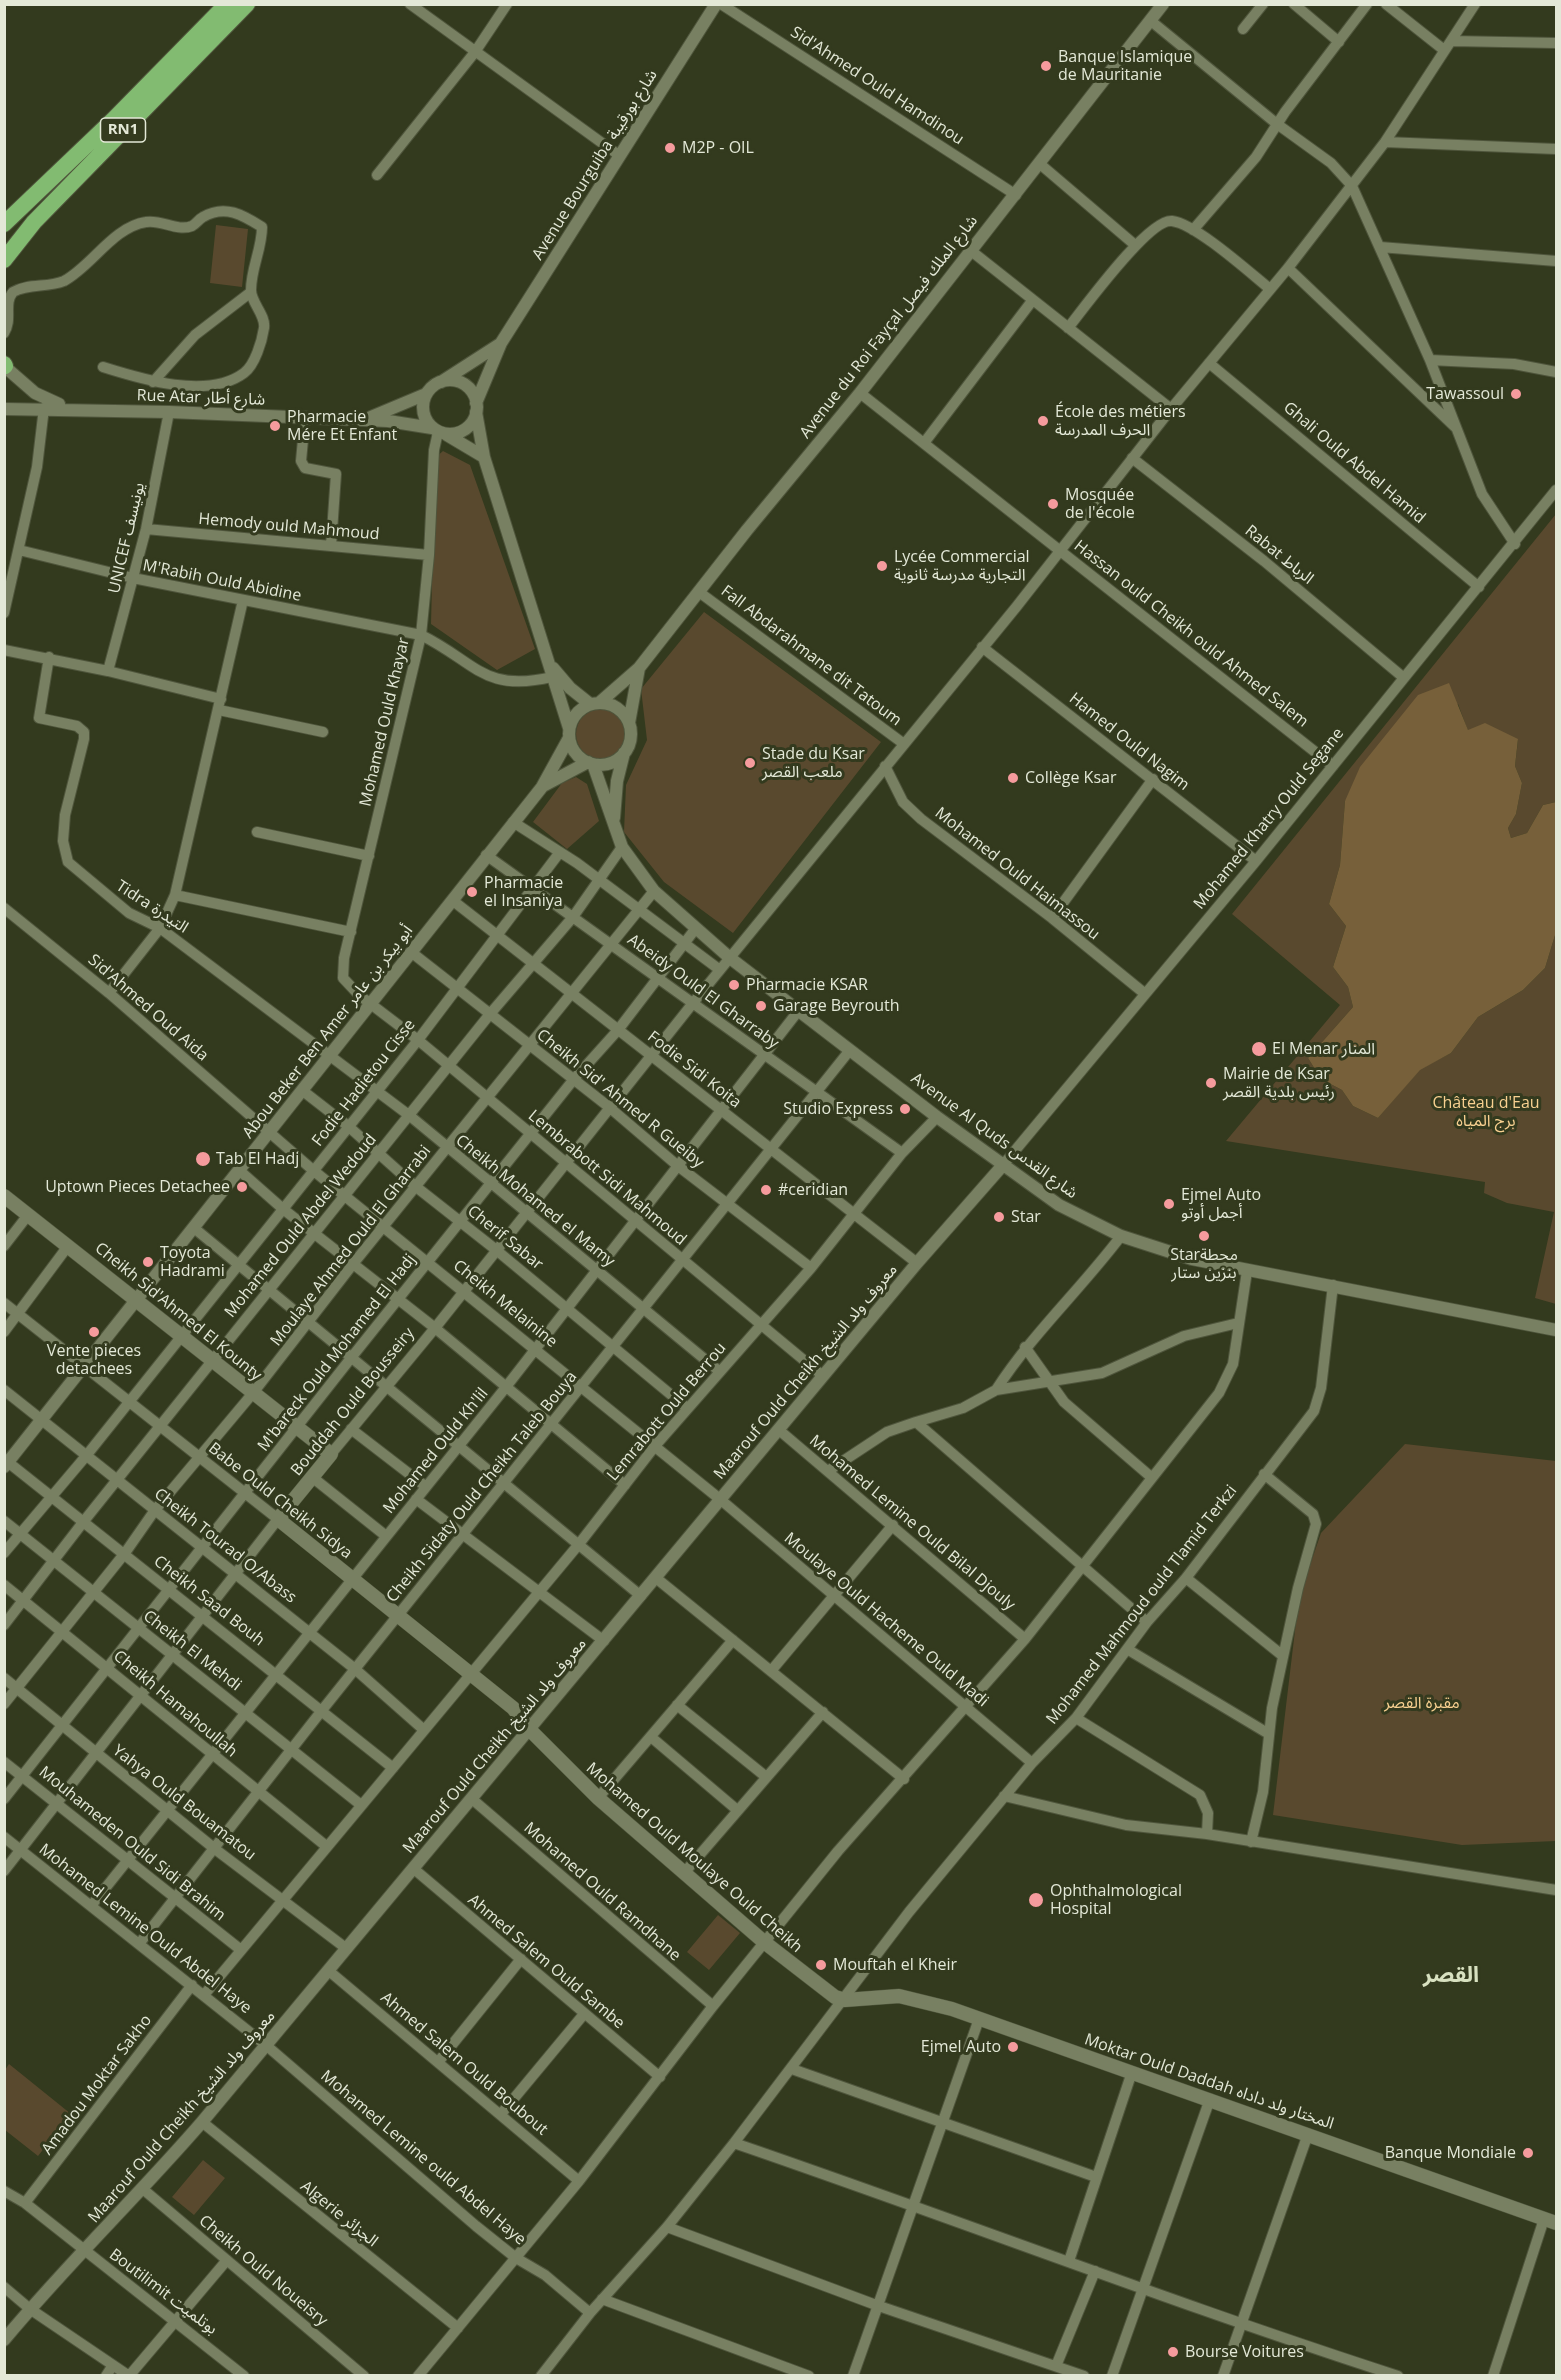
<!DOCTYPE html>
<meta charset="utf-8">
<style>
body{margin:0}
#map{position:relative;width:1561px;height:2380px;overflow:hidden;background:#333a1e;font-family:"Open Sans",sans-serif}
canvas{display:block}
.frame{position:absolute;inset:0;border:6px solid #e3e8d7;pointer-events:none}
</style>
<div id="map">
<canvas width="1561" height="2380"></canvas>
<div class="frame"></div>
</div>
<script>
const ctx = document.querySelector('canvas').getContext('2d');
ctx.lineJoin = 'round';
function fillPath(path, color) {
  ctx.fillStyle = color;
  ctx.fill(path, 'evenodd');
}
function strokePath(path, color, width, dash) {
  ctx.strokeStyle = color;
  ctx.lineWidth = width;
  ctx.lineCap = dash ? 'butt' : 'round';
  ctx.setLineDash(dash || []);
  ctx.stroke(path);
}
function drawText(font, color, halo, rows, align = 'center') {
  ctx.font = font + ' "Open Sans","Noto Sans Arabic",sans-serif';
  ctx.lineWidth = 6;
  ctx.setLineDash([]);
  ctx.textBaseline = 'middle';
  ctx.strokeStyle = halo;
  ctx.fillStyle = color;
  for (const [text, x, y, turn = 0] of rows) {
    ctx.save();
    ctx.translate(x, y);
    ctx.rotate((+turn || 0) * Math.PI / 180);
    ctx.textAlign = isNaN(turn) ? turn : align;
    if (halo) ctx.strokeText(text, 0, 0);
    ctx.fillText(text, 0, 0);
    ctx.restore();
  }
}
fillPath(new Path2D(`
 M216,225l32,4 -6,58 -32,-4z
 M443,451l27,14 65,184 -38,21 -66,-46 4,-166z
 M1556,514v288l-13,3 -16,28 -16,5 -3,-10 8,-14 6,-31 -7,-17 3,-26 -50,-9 -10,-27 -113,97 -5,64 -11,39 17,22 -13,41 15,20 5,20 -45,51 13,21 21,11 11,16 25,12 42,-49 31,-16 27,-36 45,-27 22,-22 11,-36v372l-21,-6 19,-86 -47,-9 -23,-10 1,-11 -259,-41 114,-136 -108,-91z
 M704,612l177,130 -148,191 -69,-51 -40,-50 2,-47 21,-45 -6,-51z
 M576 734a25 25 0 1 1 50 0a25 25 0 1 1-50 0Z
 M576,777l11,7 12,37 -32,28 -34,-27 29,-39z
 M1405,1444l151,17v380l-94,4 -189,-30 26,-218 22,-64z
 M718,1915l22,18 -31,37 -22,-18z
 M9,2064l62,50 -33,42 -33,-26v-60z
 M203,2160l22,18 -31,37 -22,-18z`), '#59492e');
fillPath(new Path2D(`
 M1449,683l19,47 17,-7 33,16 -3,27 7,17 -6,31 -8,14 3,10 16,-5 16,-28 13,-3v130l-11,36 -22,22 -45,27 -27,36 -31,17 -42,48 -25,-12 -11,-16 -21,-11 -13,-21 45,-51 -5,-20 -15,-20 13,-41 -17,-22 11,-39 5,-64 15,-34 58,-72z`), '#77603a');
const minor = new Path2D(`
 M410,4l210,152
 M721,4l295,191
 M1294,4l45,38
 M1386,4l58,46
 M1151,21l126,103 54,39 21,23 78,174 52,134 33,50
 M1243,29l20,-25
 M1452,41l104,2
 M1385,142l171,7
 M1040,164l95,81
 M377,175l98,-123 32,-48
 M1193,230l63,-73 29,-45 82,-108
 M1380,247l176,14
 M970,250l201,159
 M1288,268l167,159
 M1068,328c16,-20 81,-110 104,-107 24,3 77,51 98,68
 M4,333c9,-14 -1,-29 9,-41 16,-9 34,-4 51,-11 28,-15 49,-54 82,-59 15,-3 31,10 46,4 4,-2 7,-7 11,-9 22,-13 40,-2 59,10 0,22 -11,41 -11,63 0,13 15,25 13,38 -2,13 -9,37 -20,45 -36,27 -103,6 -141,-6
 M1430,360l84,4 42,8
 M1209,363l270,224
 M153,382l42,-47 56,-43
 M860,393l473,373
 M305,418l-4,43 4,7 31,6 -5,72
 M438,432l-4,18 -5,105 -8,80 -77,323 -1,20 16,17 59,45 405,336
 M924,443l108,-142
 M1132,458l132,103 140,117
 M146,529l283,26
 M19,550l114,28 288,57c55,27 62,58 131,42
 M699,592l205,152
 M4,613l33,-146 7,-59
 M982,647l274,214
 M4,650l104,21 113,28
 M49,657l-10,61 38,8 7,6v7l-19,76 -2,26 5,21 61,51 31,15 250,188 309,255
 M108,671l38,-142 23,-117
 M219,710l104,22
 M885,766l18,36 18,17 131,99 92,75
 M513,822l64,41 143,107
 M257,832l112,24
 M486,855l416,298
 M175,895l176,37
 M452,900l465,363
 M4,908l105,85 205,178 407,329 311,263
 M1052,918l101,-139
 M411,952l198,155 69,59 133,102
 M109,993l51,-65 15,-33 68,-295
 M303,1091l45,35 67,60 80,63 192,159
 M1003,1165l253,-304 300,-371
 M240,1171l43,38 152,119 190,157
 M194,1228l447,368
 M4,1246l24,-31
 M4,1303l274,216 -274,352
 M4,1332l64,-86
 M1025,1347l39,55 87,75
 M4,1390l351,279 69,61
 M996,1390c36,-56 85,-101 125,-154
 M916,1422l47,-14 33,-18 106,-17 82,-37 54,-13
 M351,1429l74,57
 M779,1430l246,209
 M331,1454l104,-126 258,-325 324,-397 154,-197 117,-141 97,-126 90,-138
 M4,1459l389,309
 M828,1471l59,-39 29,-10 231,200
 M312,1477l74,59
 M416,1499l188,142
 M4,1521l357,284
 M4,1553l82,-97 332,-416 142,-188
 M656,1578l248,201
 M1186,1578l97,78
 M4,1585l322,261
 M4,1625l80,-104 406,-507 83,-97 49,-70
 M1127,1649l142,85
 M771,1671l122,-146
 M4,1678l211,171 132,100
 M4,1704l121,-151 30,-43 98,-117 100,-129 301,-373
 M677,1705l88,71
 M1076,1718l124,77 8,18 -1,21
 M651,1737l85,72
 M4,1762l237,188
 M1004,1796l122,29 81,9 349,56
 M598,1798l135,-158
 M4,1799l347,-441 223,-279 44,-49 78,-102
 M472,1799l241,207
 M4,1837l263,209 209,180 40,32 29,17 45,38
 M1251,1842l12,-50 9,-84 26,-120 18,-64 -3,-10 -49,-40
 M414,1869l246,208
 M684,1873l139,-161
 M91,1906l415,-519 293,-377
 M139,1944l184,-235 527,-659
 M329,1971l250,210
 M204,1995l375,-451 76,-98 156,-178 91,-115 35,-36
 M439,2061l82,-102
 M792,2069l304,108
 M501,2114l83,-100
 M202,2122l256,206
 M734,2143c222,76 441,161 664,233
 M144,2190l220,186
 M4,2191l21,12 219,173
 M25,2203l167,-218
 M667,2227l209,78 208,71
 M1069,2261l63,-189
 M4,2287l26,22 99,67
 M602,2299l207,77
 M1056,2366l39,-95
 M106,2376l7,-11
 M129,2376l98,-116
 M418,2376l161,-195 134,-175 125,-155 187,-212 194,-246 14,-29 14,-93
 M541,2376l49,-63 77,-86 67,-84 175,-231 123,-149 44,-45 71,-96 39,-44 128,-167 7,-23 12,-103
 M853,2376l126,-357
 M1112,2376l98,-277
 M1223,2376l85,-242
 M1493,2376l51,-157`);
const tertiary = new Path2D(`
 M4,366l31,27 24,11
 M423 407a27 27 0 1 1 54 0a27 27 0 1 1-54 0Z
 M441,382l59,-38
 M476,403l25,-60 215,-339
 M4,409l165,3 219,9 44,7
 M476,412l8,45 85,271
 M371,417l55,-23
 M447,435l37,22
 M553,668l17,20 20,16
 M599,703l40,-35 108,-138 113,-137 303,-389
 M569 734a31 31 0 1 1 62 0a31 31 0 1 1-62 0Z
 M629,723l10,-55
 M593,764l29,83 32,44 76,67 207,159 122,88 62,31 71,23 364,71
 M543,786l45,-24
 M614,818l3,-37 7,-28
 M4,1467l538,-680 27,-49
 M4,2340c63,-76 134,-144 198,-218l715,-859 86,-98`);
const secondary = new Path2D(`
 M4,1196l327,258 -53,65 235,189 17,22 68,68 166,144 71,55 10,3 54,-4 53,13 604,214`);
const trunk = new Path2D(`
 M4,224l109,-104 114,-116
 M4,260l30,-38 213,-218
 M4,364l1,2`);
strokePath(minor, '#4f553c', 12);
strokePath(tertiary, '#4f553c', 14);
strokePath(secondary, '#4f553c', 15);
strokePath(trunk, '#4f553c', 18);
strokePath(minor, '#788062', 10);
strokePath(tertiary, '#788062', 12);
strokePath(secondary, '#788062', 14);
strokePath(trunk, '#82bb71', 16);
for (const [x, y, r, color] of [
 [1046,66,6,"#f59b9d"],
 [670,148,6,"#f59b9d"],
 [1516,394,6,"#f59b9d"],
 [1043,421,6,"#f59b9d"],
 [275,426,6,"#f59b9d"],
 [1053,504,6,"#f59b9d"],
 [882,566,6,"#f59b9d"],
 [750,763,6,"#f59b9d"],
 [1013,778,6,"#f59b9d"],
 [472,892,6,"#f59b9d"],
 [734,985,6,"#f59b9d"],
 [761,1006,6,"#f59b9d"],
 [1259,1049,8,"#f59b9d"],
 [1211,1083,6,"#f59b9d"],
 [905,1109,6,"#f59b9d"],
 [203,1159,8,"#f59b9d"],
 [242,1187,6,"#f59b9d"],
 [766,1190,6,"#f59b9d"],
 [1169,1204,6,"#f59b9d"],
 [999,1217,6,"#f59b9d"],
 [1204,1236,6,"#f59b9d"],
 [148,1262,6,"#f59b9d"],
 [94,1332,6,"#f59b9d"],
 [1036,1900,8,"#f59b9d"],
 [821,1965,6,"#f59b9d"],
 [1013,2047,6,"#f59b9d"],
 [1528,2153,6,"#f59b9d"],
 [1173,2352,6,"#f59b9d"]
]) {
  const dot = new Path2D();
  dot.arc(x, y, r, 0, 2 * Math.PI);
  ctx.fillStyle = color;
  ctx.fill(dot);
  strokePath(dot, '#333a1e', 2);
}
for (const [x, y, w] of [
 [123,130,45]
]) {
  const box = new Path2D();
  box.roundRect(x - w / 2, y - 12, w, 24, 4.5);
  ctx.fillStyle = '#333a1e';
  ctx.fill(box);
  strokePath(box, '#e3e8d7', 1.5);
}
drawText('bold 15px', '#e3e8d7', null, [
 ["RN1",123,130]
]);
drawText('16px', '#e3e8d7', '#333a1e', [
 ["Banque Islamique",1058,57],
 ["de Mauritanie",1058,75],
 ["M2P - OIL",682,148],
 ["Tawassoul",1504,394,"right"],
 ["École des métiers",1055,412],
 ["الحرف المدرسة",1055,430],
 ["Pharmacie",287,417],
 ["Mére Et Enfant",287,435],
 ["Mosquée",1065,495],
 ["de l'école",1065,513],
 ["Lycée Commercial",894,557],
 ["التجارية مدرسة ثانوية",894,575],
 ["Stade du Ksar",762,754],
 ["ملعب القصر",762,772],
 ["Collège Ksar",1025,778],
 ["Pharmacie",484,883],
 ["el Insaniya",484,901],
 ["Pharmacie KSAR",746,985],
 ["Garage Beyrouth",773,1006],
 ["El Menar المنار",1272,1049],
 ["Mairie de Ksar",1223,1074],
 ["رئيس بلدية القصر",1223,1092],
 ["Studio Express",893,1109,"right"],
 ["Tab El Hadj",216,1159],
 ["Uptown Pieces Detachee",230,1187,"right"],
 ["#ceridian",778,1190],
 ["Ejmel Auto",1181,1195],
 ["أجمل أوتو",1181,1213],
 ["Star",1011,1217],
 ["Toyota",160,1253],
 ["Hadrami",160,1271],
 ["Starمحطة",1204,1255,"center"],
 ["بنزين ستار",1204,1273,"center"],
 ["Vente pieces",94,1351,"center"],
 ["detachees",94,1369,"center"],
 ["Ophthalmological",1050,1891],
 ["Hospital",1050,1909],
 ["Mouftah el Kheir",833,1965],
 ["Ejmel Auto",1001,2047,"right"],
 ["Banque Mondiale",1516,2153,"right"],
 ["Bourse Voitures",1185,2352]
], 'left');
drawText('16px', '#e3e8d7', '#333a1e', [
 ["Sid'Ahmed Ould Hamdinou",877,86,33],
 ["Avenue Bourguiba شارع بورقيبة",595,165,-58],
 ["Avenue du Roi Fayçal شارع الملك فيصل",889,327,-52],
 ["Rue Atar شارع أطار",201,398,2],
 ["Ghali Ould Abdel Hamid",1354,463,40],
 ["Hemody ould Mahmoud",289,527,5],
 ["UNICEF يونيسف",127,538,-77],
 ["Rabat الرباط",1279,555,39],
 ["M'Rabih Ould Abidine",222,581,11],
 ["Hassan ould Cheikh ould Ahmed Salem",1191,634,38],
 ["Fall Abdarahmane dit Tatoum",811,656,37],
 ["Mohamed Ould Khayar",385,722,-77],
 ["Hamed Ould Nagim",1129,742,38],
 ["Mohamed Khatry Ould Segane",1269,819,-51],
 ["Mohamed Ould Haimassou",1017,874,38],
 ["Tidra التيدرة",152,907,33],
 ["Abeidy Ould El Gharraby",703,992,36],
 ["Sid'Ahmed Oud Aida",148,1008,41],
 ["Abou Beker Ben Amer أبو بيكر بن عامر",328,1032,-52],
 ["Fodie Sidi Koita",694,1070,38],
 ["Fodie Hadietou Cisse",364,1083,-52],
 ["Cheikh Sid' Ahmed R Gueiby",620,1099,39],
 ["Avenue Al Quds شارع القدس",994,1136,36],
 ["Lembrabott Sidi Mahmoud",607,1178,40],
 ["Cheikh Mohamed el Mamy",535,1201,39],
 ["Mohamed Ould Abdel Wedoud",301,1226,-51],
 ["Cherif Sabar",505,1238,39],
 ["Moulaye Ahmed Ould El Gharrabi",351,1246,-52],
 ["Cheikh Melainine",505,1304,39],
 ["Cheikh Sid'Ahmed El Kounty",178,1312,39],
 ["M'bareck Ould Mohamed El Hadj",337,1353,-52],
 ["Maarouf Ould Cheikh معروف ولد الشيخ",806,1372,-50],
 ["Bouddah Ould Bousseiry",353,1402,-51],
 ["Lemrabott Ould Berrou",667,1412,-50],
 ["Mohamed Ould Kh'lil",436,1451,-51],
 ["Cheikh Sidaty Ould Cheikh Taleb Bouya",482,1487,-51],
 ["Babe Ould Cheikh Sidya",280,1501,38],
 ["Mohamed Lemine Ould Bilal Djouly",912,1523,40],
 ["Cheikh Tourad O/Abass",225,1546,38],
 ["Cheikh Saad Bouh",209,1601,38],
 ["Mohamed Mahmoud ould Tlamid Terkzi",1142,1605,-52],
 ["Moulaye Ould Hacheme Ould Madi",886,1620,40],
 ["Cheikh El Mehdi",192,1651,38],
 ["Cheikh Hamahoullah",175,1704,40],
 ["Maarouf Ould Cheikh معروف ولد الشيخ",495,1746,-50],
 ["Yahya Ould Bouamatou",184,1803,38],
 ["Mouhameden Ould Sidi Brahim",132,1844,39],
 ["Mohamed Ould Moulaye Ould Cheikh",694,1858,41],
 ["Mohamed Ould Ramdhane",602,1892,41],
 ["Mohamed Lemine Ould Abdel Haye",145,1929,38],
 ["Ahmed Salem Ould Sambe",546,1962,40],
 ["Ahmed Salem Ould Boubout",464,2064,40],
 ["Moktar Ould Daddah المختار ولد داداه",1209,2082,19],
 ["Amadou Moktar Sakho",97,2085,-53],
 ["Maarouf Ould Cheikh معروف ولد الشيخ",182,2117,-49],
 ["Mohamed Lemine ould Abdel Haye",423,2158,40],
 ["Algerie الجزائر",339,2214,39],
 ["Cheikh Ould Noueisry",263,2271,40],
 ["Boutilimit بوتلميت",163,2292,37]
]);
drawText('16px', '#f8d090', '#333a1e', [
 ["Château d'Eau",1486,1103],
 ["برج المياه",1486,1121],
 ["مقبرة القصر",1422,1703]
]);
drawText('bold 22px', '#d8e1c0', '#333a1e', [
 ["القصر",1451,1976]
]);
</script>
